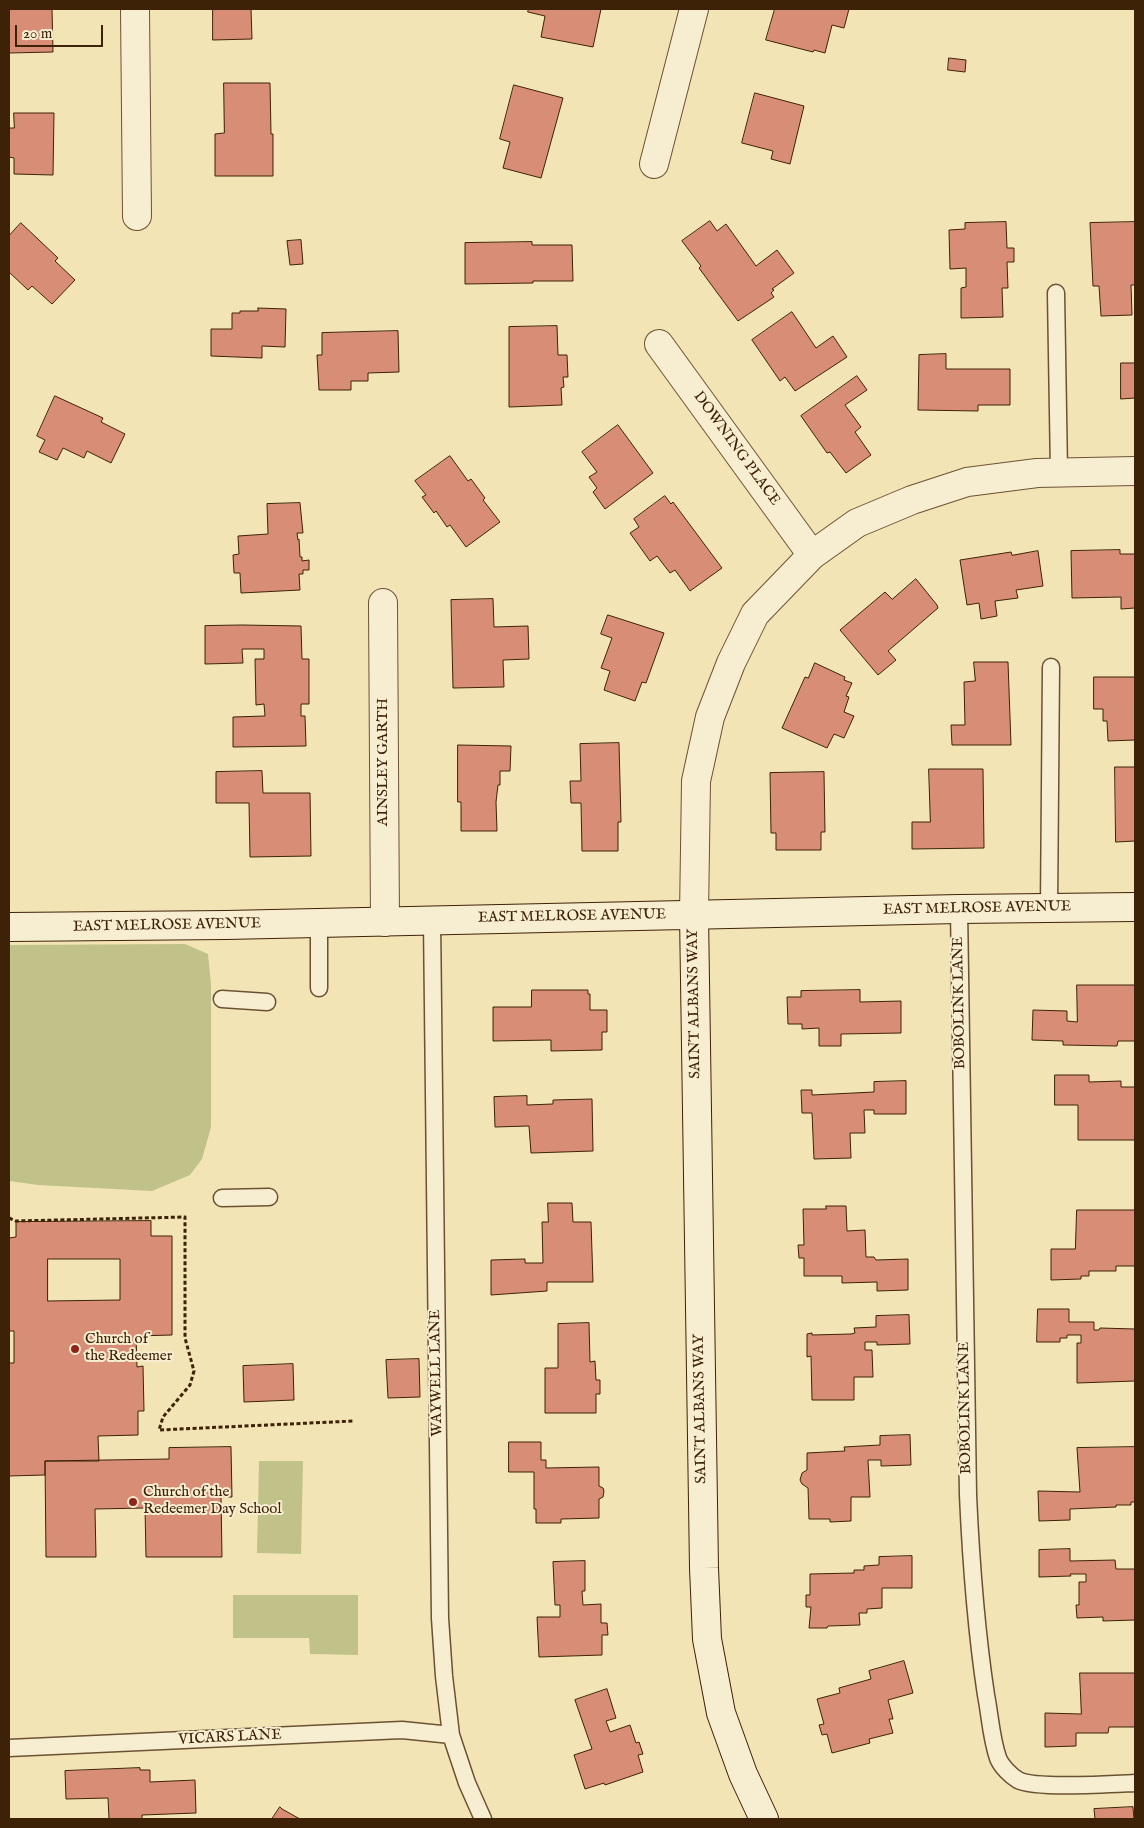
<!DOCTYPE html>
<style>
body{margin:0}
#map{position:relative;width:1144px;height:1828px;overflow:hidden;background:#f3e4b6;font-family:"IM FELL English",serif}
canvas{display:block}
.frame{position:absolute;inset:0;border:10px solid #3e2207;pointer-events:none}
.scale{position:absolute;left:15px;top:25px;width:88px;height:22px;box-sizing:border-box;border:2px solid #3e2207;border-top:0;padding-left:6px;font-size:15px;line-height:18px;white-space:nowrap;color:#3e2207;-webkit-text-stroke:4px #f7edd0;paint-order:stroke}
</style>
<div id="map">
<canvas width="1144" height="1828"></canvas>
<div class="frame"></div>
<div class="scale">20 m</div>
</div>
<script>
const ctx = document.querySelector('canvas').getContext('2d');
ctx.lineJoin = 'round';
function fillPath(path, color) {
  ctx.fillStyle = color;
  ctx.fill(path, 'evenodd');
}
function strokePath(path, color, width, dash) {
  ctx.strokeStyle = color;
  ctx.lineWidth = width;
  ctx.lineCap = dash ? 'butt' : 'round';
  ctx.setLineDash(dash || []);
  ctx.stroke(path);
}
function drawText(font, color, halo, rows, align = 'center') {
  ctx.font = font + ' "IM FELL English",serif';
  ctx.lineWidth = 4;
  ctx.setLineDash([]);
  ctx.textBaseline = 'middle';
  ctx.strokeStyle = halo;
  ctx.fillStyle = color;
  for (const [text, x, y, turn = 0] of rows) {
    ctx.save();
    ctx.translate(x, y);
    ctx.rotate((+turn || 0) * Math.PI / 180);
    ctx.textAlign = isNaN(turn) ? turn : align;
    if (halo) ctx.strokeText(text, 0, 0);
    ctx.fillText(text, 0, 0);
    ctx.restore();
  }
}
fillPath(new Path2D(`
 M185,944l23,10 3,30v143l-9,32 -12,16 -38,16 -114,-6 -29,-4v-236z
 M259,1461h44l-2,93 -44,-1z
 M233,1595h125v60l-48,-1 -1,-16h-76z`), '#c0c28a');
const building = new Path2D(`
 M9,9h43l1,43 -44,1z
 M213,9h38l1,30 -39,1z
 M529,9h72l-8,38 -52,-10 4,-21 -17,-4z
 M775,9h74l-5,19 -12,-3 -7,28 -11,-3 -1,2 -47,-12z
 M949,58l17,2 -1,12 -17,-2z
 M224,83h46l1,51h2v42h-58v-42l9,-1z
 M514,85l49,13 -22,80 -38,-10 7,-26 -10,-3z
 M755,93l49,13 -14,58 -19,-5 2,-8 -31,-8z
 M14,113h40l-1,62 -39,-1v-16l-5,-1v-29h5z
 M710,221l7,10 9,-7 30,42 21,-16 17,23 -22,16 2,1 -3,3 3,4 -36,24 -39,-53 2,-2 -19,-25z
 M1006,222l1,26h7v14h-7l1,26h-6l1,29 -42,1v-30l5,-1v-19l-16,1 -1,-39 16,-1v-6z
 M1135,222v63h-4l1,30 -31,1 -2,-30h-6l-3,-63z
 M21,223l37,35 -3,3 20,19 -23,24 -20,-18 -4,4 -19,-18v-36z
 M301,240l2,24 -13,1 -3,-24z
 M532,242v3h40l1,36h-40v2l-68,1v-41z
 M258,308l28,1 -1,38 -23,-1v12l-51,-2v-27h21v-16h8v-2h18z
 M792,312l24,36 17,-12 14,21 -52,34 -10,-14 -5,4 -28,-41z
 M557,326l1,29h9l1,22h-5l1,10 -3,1 1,17 -53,2v-80z
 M398,331l1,41 -31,1v8h-17v9h-32l-2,-35h5v-22z
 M946,354v15h64v36h-32v6l-60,-1 1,-55z
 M1121,363h14v35l-14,1z
 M857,376l10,14 -22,15 16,22 -6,5 16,23 -25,18 -16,-21 -3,1 -26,-37z
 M55,396l48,22 -2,4 24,12 -14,29 -24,-12 -3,7 -21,-10 -6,12 -18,-8 6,-12 -8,-4z
 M618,425l35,48 -48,36 -12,-17 4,-4 -8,-11 8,-5 -15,-20z
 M450,456l18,25 3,-2 14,19 -2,2 17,22 -34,25 -16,-22 -3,2 -11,-16 -2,2 -12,-16 4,-2 -11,-14z
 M665,496l6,8 2,-2 49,66 -32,23 -15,-21 -5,3 -13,-17 -7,5 -20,-28 9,-6 -5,-8z
 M300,503l3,30h-6l1,7 1,-1 1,18h2v4l7,-1v10h-6v4h-4l1,16 -59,3 -1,-20h-6l-1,-18 6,-1 -1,-18 30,-2 -1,-30z
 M1120,550v4h15v54l-14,1v-12l-49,1 -1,-47z
 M1038,551l5,35 -27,4 2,8 -23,3 2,15 -16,3 -2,-16 -12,2 -7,-45 51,-8 1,3z
 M916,579l21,26 1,3 -50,43 8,9 -18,15 -38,-45 45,-38 7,7z
 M493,599l1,28 34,-1 1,33 -26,1 1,27 -51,1 -2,-88z
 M608,615l56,18 -18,50 -4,-1 -7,19 -31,-11 6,-19 -9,-3 11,-30 -11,-4z
 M242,625l59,1 1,33h7v45h-8v12h4l1,30 -73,1v-30l32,-1 -1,-12 -8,1 -1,-46h9v-10h-22l1,14 -38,1v-38z
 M974,662h34l3,83h-59l-1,-20h14l-1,-43 11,-1z
 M815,663l30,14 -1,3 8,3 -6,13 3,1 -5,15 10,4 -10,22 -10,-4 -7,14 -45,-20 23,-51 3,1z
 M1094,677h41v63l-27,1 -1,-20h-4v-12h-9z
 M619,743l2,79h-3v29h-36l-1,-48h-10l-1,-22h11l-1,-37z
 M458,745l53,1 -1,25h-10v14h-2l-2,17 1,29h-36v-29h-3z
 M1115,767h20v74l-19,1z
 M929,769h54l1,79 -72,1v-27h18z
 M262,771l1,22h47l1,63 -61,1 -1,-54h-33v-31z
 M824,772l1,60h-4v18h-45v-17h-5l-1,-60z
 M1077,985h58v56h-17l-1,5 -54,-1v-4l-31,-1 1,-30 34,1v10l10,1z
 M532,990h56v4h2v16h17v22h-5v18l-51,1v-11l-58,1v-34h38z
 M860,990v12l41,-1v32l-60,1v12h-22v-18l-17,1v-5h-14l-1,-27h14v-6z
 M1055,1075h34v7l32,-1v6h14v53h-57v-35h-23z
 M906,1081v33h-32v-4h-10l1,23h-15l1,25 -37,1 -2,-46h-10l-1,-23h11v5l62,-3v-10z
 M527,1096v9l26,-1v-4l39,-1 1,52 -62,2 -2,-27 -34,1 -1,-30z
 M548,1203h24l1,19h18l2,60h-46v9l-56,4v-35l34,-1v4h18l-1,-41h6z
 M826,1206h20l1,25 18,-1 1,27h8l2,3 32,-1v31l-31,1v-9l-35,1v-7h-38v-18h-5l-1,-13h6l-1,-36h23z
 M1077,1210h58v56h-19v5h-27v5h-8v3l-30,1v-31h24z
 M151,1221v15h21v99l-36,1 1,31 6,-1 1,45h-6v24l-40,1 1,25h-54v14l-36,1v-113h5v-32h-5v-93l7,-1v-15zM48,1259h72v41l-72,1z
 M1038,1309h31v13h25v8h5l1,-2 35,1v52l-58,2v-40h4v-8h-14v3h-7v4h-23z
 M909,1315l1,29 -33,1v-3h-12v8h7l1,27h-19v23h-42l-1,-44 -4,1v-23l5,-1v2l39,-1 4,-1 -1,-5 22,-1v-11z
 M589,1323l1,39 5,-1 1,19h4v14h-4v19h-51v-45h13v-44z
 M419,1359l1,38 -32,1 -2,-38z
 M293,1364l1,36 -50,2 -1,-36z
 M910,1435l1,30 -30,1v-6h-13l2,37h-19v24l-21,1v-3h-21l-1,-31 -6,-4 -2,-4 2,-7 5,-3v-17l38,-2 -1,-4 36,-2v-9z
 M509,1442h32v18h5v8l53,-1v19l4,2 1,3 -1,6 -4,2v19l-38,1v4h-25v-14h-2v-37h-25z
 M231,1447l1,50h-11l1,60h-76l-1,-49 -50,1 1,48h-50l-1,-96 124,-2v-11z
 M1135,1447v55h-4v3h-15v2l-46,2v11l-31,1 -1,-30 42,1 -3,-44z
 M1070,1549v12l45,-1 1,9h19v51l-32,1v-4l-26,1 -1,-13h3v-23h7v-8h-16l1,2 -32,1v-27z
 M912,1556v32h-30v20l-15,1v4h-8l1,12 -32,1 -1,2h-18l2,-21h-5v-12h4v-21l44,-1v-3h10v-4l15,-1v-8z
 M585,1561v30h-3l1,14 18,-1v19h6l1,12h-6v20l-63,2 -2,-40h23v-12h-5l-2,-43z
 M904,1661l9,32 -25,7 5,19h-4l4,14 -24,6 1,4 -38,10 -5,-19 -5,1 -3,-10 5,-1 -7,-25 23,-6 -1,-5 32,-9 -2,-8z
 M1080,1673h55v54h-26l-1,6h-32v13l-31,1v-34l36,1z
 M607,1689l9,29 -10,3 4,11 20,-7 6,18 3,-1 4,12 -5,1 5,17 -38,13 -1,-2 -19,6 -11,-34 18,-6 -17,-49z
 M140,1768v2h10v12l45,-2 1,33 -54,2v4h-33l-1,-21 -42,1 -1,-28z
 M280,1807l2,2 18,10h-28z
 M1133,1807l1,12h-39l-1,-10z`);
fillPath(building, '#d78d76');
strokePath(building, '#3e2207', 1);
const lane = new Path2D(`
 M1056,293l3,179
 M1049,908l2,-241
 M959,909l9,586c3,67 8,134 18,200 4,20 5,43 12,63 3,8 13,18 20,22 16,9 95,4 117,3
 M432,920l8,698 4,58 7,59 16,48 16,36
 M319,988v-65
 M222,999l45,3
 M222,1198l47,-1
 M9,1748l393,-18 49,5`);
const street = new Path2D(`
 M135,9l2,207
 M654,164l40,-155
 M659,344l153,211
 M383,603l2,319
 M694,915l2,-134 14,-64 21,-54 24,-49 57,-59 45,-32 55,-23 55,-18 70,-9 98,-2`);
const secondary = new Path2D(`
 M694,915l10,653 3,71 14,74 22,61 21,45
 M9,927l217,-2 733,-16 176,-2`);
strokePath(lane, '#6b5233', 19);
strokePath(street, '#6b5233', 30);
strokePath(secondary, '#3e2207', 30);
strokePath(new Path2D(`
 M9,1218l7,3 169,-4v121l9,33 -4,14 -27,32 -4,13 195,-9`), '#3e2207', 3, [4, 2.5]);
strokePath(lane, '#f7edd0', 16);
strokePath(street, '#f7edd0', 28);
strokePath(secondary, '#f7edd0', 28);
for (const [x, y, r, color] of [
 [75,1349,5,"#8f2418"],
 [133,1502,5,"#8f2418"]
]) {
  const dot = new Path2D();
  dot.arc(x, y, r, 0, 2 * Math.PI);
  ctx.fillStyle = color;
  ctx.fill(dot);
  strokePath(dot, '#f7edd0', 2);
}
drawText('15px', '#3e2207', '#f7edd0', [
 ["DOWNING PLACE",736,449,54],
 ["AINSLEY GARTH",384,762,-90],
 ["EAST MELROSE AVENUE",977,909,-1],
 ["EAST MELROSE AVENUE",572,917,-1],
 ["EAST MELROSE AVENUE",167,926,-1],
 ["BOBOLINK LANE",960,1003,-91],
 ["SAINT ALBANS WAY",695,1004,-91],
 ["WAYWELL LANE",437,1373,-91],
 ["BOBOLINK LANE",966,1408,-91],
 ["SAINT ALBANS WAY",701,1409,-91],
 ["VICARS LANE",230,1738,-3]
]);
drawText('15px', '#3e2207', '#f7edd0', [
 ["Church of",85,1340],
 ["the Redeemer",85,1357],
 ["Church of the",143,1493],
 ["Redeemer Day School",143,1510]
], 'left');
</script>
